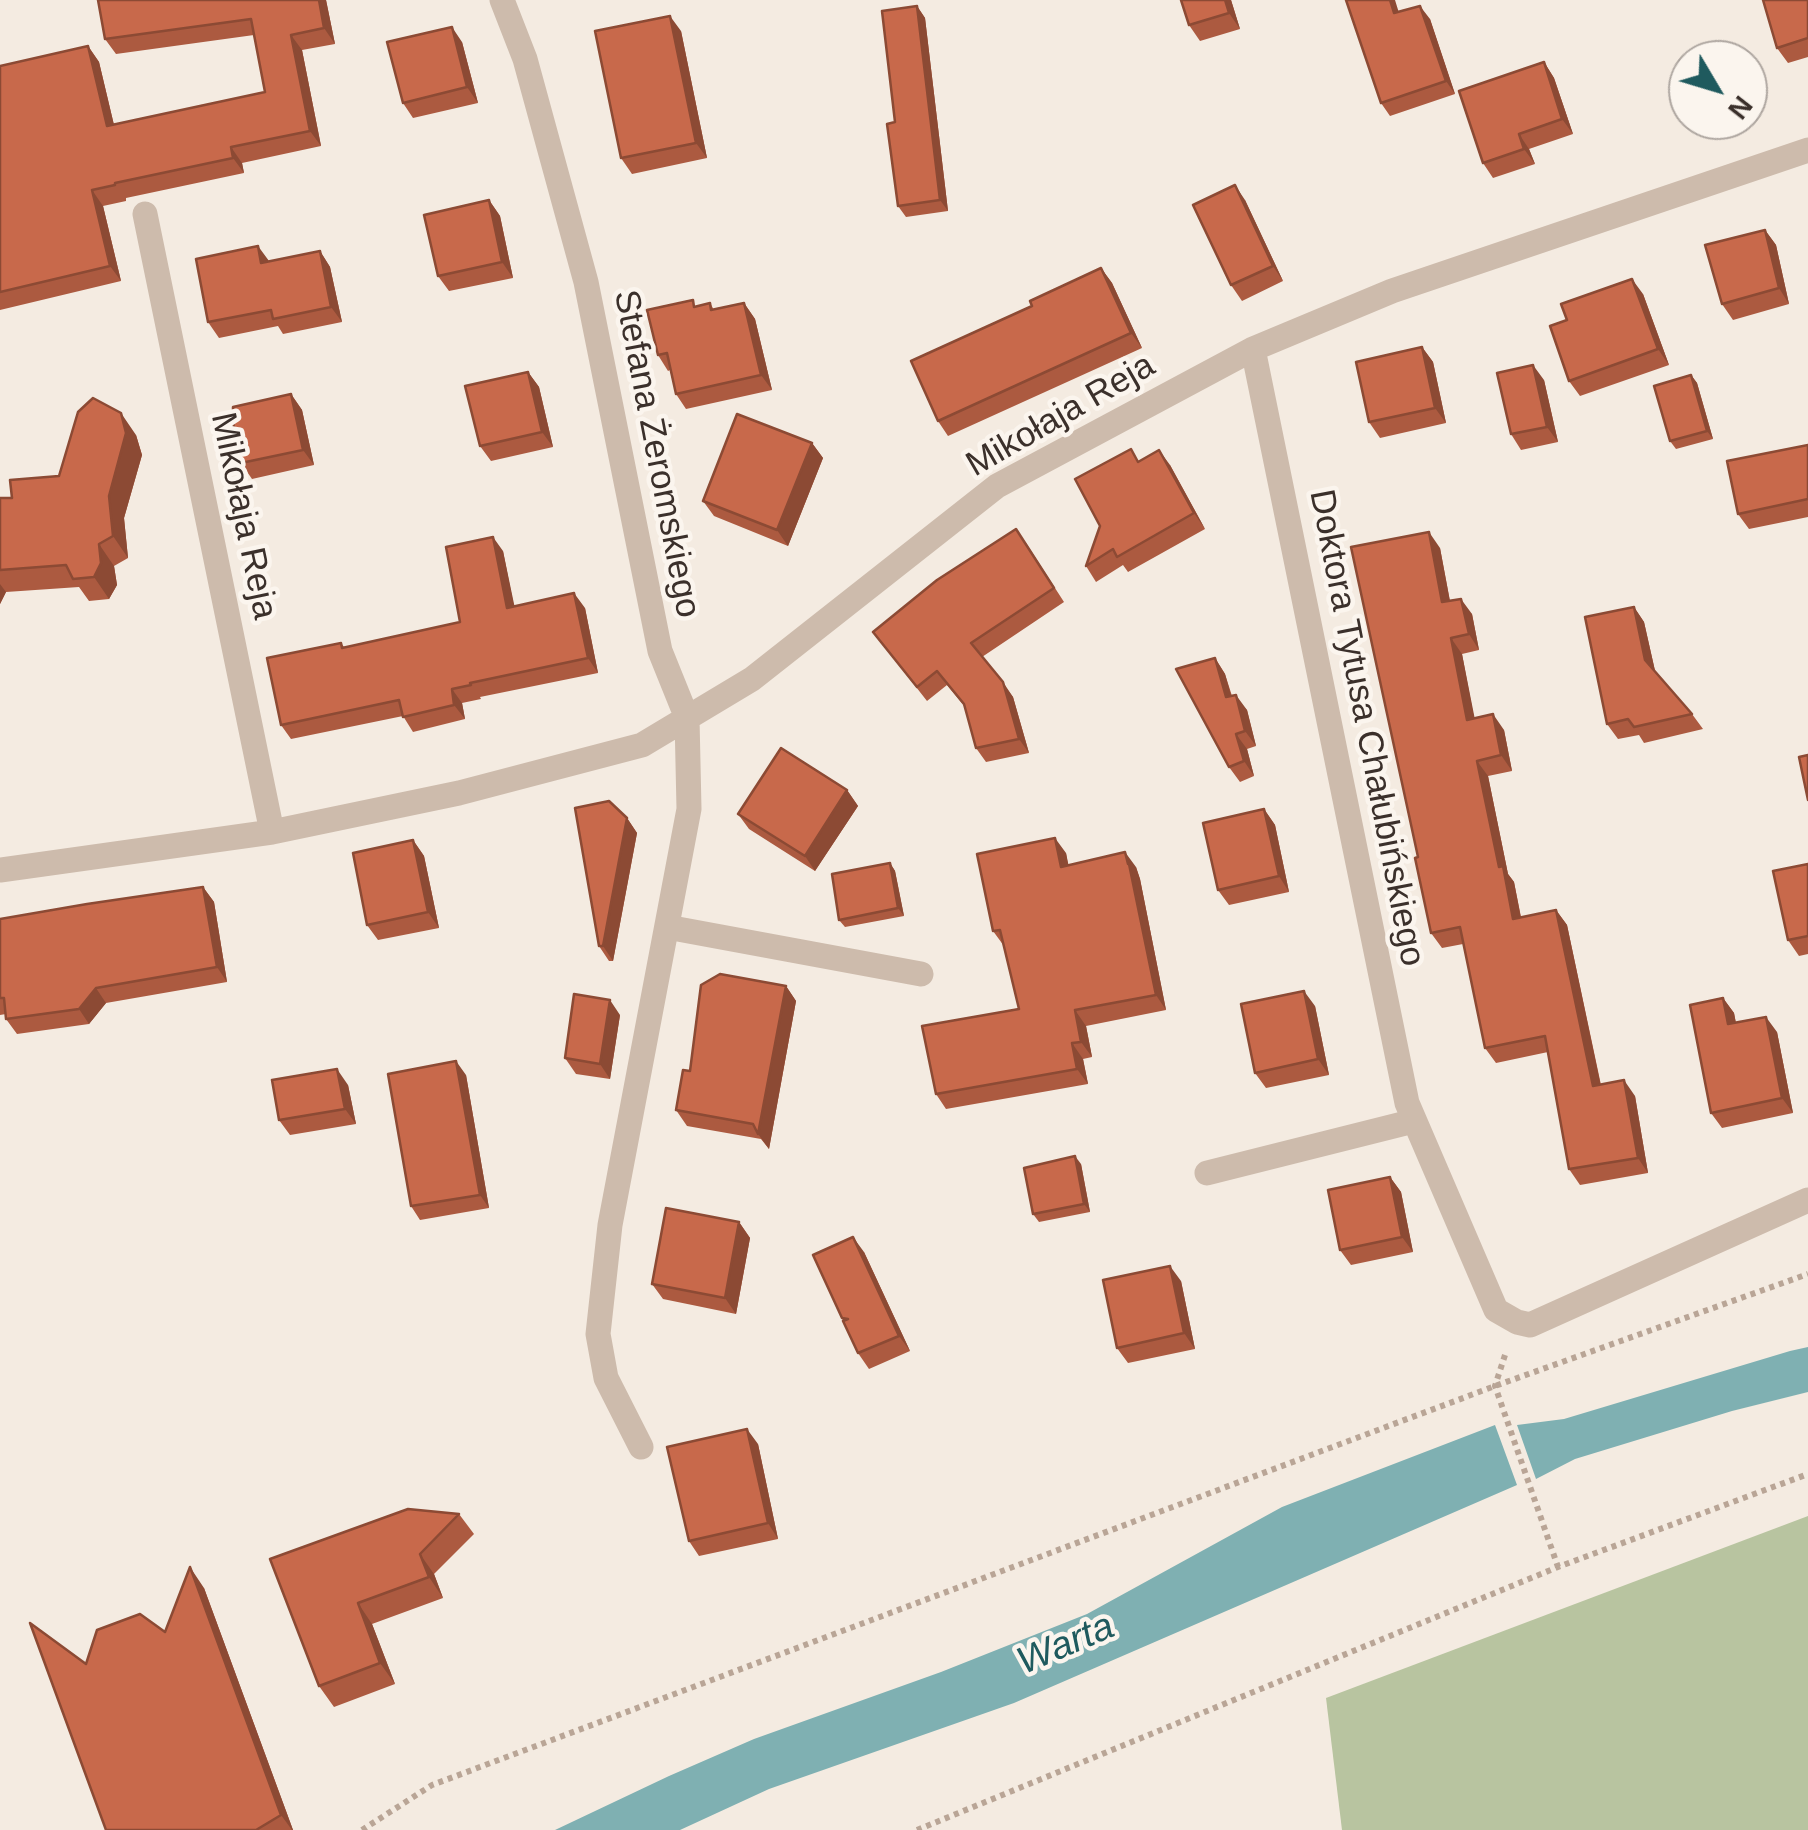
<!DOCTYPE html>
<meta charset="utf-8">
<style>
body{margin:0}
#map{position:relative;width:1808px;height:1830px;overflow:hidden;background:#f4ebe1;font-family:Helvetica,sans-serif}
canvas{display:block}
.north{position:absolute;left:1668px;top:40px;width:100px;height:100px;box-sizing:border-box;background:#fbf5ee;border:2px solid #aea6a0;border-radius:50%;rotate:128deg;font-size:28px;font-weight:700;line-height:40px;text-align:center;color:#3b302b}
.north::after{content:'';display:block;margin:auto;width:35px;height:45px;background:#1f5a5e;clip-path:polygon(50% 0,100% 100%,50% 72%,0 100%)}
</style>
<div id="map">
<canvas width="1808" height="1830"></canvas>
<div class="north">N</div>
</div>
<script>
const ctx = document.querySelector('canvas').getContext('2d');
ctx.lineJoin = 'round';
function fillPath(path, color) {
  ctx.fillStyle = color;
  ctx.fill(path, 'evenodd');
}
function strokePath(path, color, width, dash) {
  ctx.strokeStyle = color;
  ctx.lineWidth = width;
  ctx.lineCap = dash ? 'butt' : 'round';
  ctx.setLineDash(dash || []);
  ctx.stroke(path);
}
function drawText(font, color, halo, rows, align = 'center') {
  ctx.font = font + ' Helvetica,sans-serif';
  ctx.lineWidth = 9;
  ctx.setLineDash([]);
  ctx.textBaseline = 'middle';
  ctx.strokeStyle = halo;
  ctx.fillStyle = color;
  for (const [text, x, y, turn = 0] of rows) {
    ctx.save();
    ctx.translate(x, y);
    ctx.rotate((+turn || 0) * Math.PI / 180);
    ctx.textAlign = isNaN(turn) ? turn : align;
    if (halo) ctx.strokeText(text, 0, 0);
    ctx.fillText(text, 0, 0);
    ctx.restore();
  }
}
fillPath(new Path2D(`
 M1808,1516v314h-466l-16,-132z`), '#b8c4a0');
fillPath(new Path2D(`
 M1808,1347v45l-76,19 -157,48 -39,20 -19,-54 47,-6 226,-68z
 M1495,1425l22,60 -503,218 -245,86 -89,41h-125l114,-54 85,-37 187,-67 146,-58 195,-107z`), '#7fb0b2');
strokePath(new Path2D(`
 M1505,1355l-10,31 63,181
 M362,1830l70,-45 1063,-399 313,-112
 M917,1830l641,-263 250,-93`), '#b9a596', 6, [5, 5]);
strokePath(new Path2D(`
 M502,0l23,59 61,223 74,369 27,67 2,91 -79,416 -12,109 8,44 35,69
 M145,214l127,618
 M1253,349l154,754 89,207 21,12 13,3 278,-125
 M0,870l272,-38 187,-39 183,-48 110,-66 245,-193 256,-137 139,-58 416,-141
 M667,927l254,47
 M1207,1173l207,-52`), '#cdbbac', 25);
fillPath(new Path2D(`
 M326,0l9,44 -33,6 19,96 -79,17 2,10 -118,25v3l-23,5 18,75 -121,29v-244l88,-20 11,16 15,63 151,-33 -11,-57 -138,19 -11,-15z
 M1231,0l9,29 -40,12 -11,-16z
 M1808,0v57l-20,6 -11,-15z
 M917,6l8,12 23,193 -42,6 -8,-11 -3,-84z
 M1399,12l31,7 25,75 -65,22 -9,-13z
 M681,31l26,127 -75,16 -11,-16z
 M462,42l16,61 -65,15 -10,-15z
 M1544,62l10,16 19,56 -44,15 6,15 -42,14 -10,-15z
 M489,200l11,16 13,62 -64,13 -11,-15z
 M1245,200l38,81 -41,20 -11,-16z
 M1765,230l11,15 13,59 -56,16 -11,-16z
 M320,251l10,16 12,55 -59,12 -5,-8 -59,12 -11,-16 61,-60z
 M1101,268l11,15 30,65 -194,88 -10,-15 94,-115z
 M1643,294l26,71 -89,31 -11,-15 -2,-61z
 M710,303l4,7 30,-7 11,16 17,71 -86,19 -10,-15 -6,-24 -2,1 -10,-16 39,-49z
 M1422,347l11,15 13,61 -66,15 -11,-16z
 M528,372l11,15 14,60 -62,14 -11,-15z
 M1691,375l6,8 16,56 -37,10 -6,-8z
 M1544,380l14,62 -37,8 -10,-16z
 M291,394l11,16 12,55 -62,14 -11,-16z
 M136,435l6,20 -18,63 4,40 -14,8 3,19 -8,14 -20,2 -10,-14 -73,5 -6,12v-106h12l47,-22z
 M812,443l11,15 -35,88 -74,-30 -11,-15z
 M1808,445v72l-59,12 -11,-15z
 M1140,461l30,4 35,64 -77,43 -5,-7 -27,17 -10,-16z
 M1026,543l38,59 -82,55 31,40 16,56 -43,9 -10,-14 -11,-41 -18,-22 -20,16 -54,-69z
 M1440,548l10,53 22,13 7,36 -17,4 12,64 30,12 8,41 -24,5 20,98 6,8 7,35 35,-7 11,15 34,160 34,11 13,77 -68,12 -11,-16 -21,-117 -52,11 -11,-15 -22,-104 -21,4 -11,-15 -13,-76z
 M503,551l11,56 71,1 13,65 -118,24 1,2 -19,4 3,16 -52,13 -10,-16 -112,23 -10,-14 60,-82 3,4 116,-25z
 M1634,607l10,15 11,49 37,43 11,15 -59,14 -5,-8 -21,4 -11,-15z
 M1215,658l10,16 7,22 15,14 9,36 -9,3 7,27 -14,6 -11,-15z
 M847,790l11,16 -43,65 -66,-42 -11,-15z
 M1264,809l11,16 14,67 -60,13 -11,-15z
 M627,818l10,15 -24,128h-4l-10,-15z
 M413,840l11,16 15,72 -61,12 -11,-15z
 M1066,853l2,12 68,2 4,12 26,131 -80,16 6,31 -9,2 5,25 -142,25 -10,-15 83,-85 -15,-63 -11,-15z
 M890,863l5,8 9,45 -59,11 -6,-7z
 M1808,864v90l-9,2 -11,-16z
 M203,887l11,15 13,80 -121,21 -17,21 -72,10 -11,-15v-5l-6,1v-96z
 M786,986l10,15 -27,148 -8,-10 -74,-13 -11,-16 14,-39z
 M1723,998l11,15 2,10 41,9 16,81 -71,15 -11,-15z
 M1315,1006l14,69 -63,13 -11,-15z
 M620,1015l-10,64 -34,-5 -11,-16z
 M466,1075l23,133 -69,12 -9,-14z
 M348,1085l8,39 -66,11 -11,-15z
 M1081,1164l9,48 -51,10 -6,-8z
 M1390,1177l11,15 12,60 -62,13 -11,-15z
 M739,1222l11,16 -14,76 -73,-15 -11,-15z
 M864,1252l46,99 -41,18 -11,-16 -16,-35z
 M1181,1281l14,68 -67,14 -11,-15z
 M758,1444l20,95 -79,17 -10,-15z
 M459,1514l15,20 -40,40 9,24 -71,26 23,60 -61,23 -15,-21 -49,-127z
 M204,1588l89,242h-187l-20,-166 79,-32z`), '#ac5a40');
fillPath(new Path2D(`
 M319,0h7l9,44 -11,-16z
 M1225,0h6l9,29 -11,-16z
 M1390,0h5l8,26 -9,-13z
 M917,6l8,12 23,193 -8,-11z
 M1420,6l10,13 25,75 -9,-13z
 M670,16l11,15 26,127 -11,-15z
 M452,27l10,15 16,61 -11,-16z
 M291,35l11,15 19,96 -11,-15z
 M88,46l11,16 19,80 -11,-16z
 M1544,62l10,16 19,56 -11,-15z
 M1519,134l10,15 6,15 -11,-15z
 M231,147l11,16 2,10 -11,-15z
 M1235,185l10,15 38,81 -10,-15z
 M92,190l11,16 18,75 -11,-15z
 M489,200l11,16 13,62 -11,-16z
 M1765,230l11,15 13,59 -10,-16z
 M258,246l11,15 -8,2z
 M320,251l10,16 12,55 -11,-15z
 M1101,268l11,15 30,65 -11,-15z
 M1632,279l11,15 26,71 -11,-16z
 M744,303l11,16 17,71 -11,-15z
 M1422,347l11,15 13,61 -11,-15z
 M1533,365l11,15 14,62 -11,-15z
 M528,372l11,15 14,60 -11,-15z
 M1691,375l6,8 16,56 -6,-8z
 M291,394l11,16 12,55 -11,-15z
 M121,413l15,22 6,20 -18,63 4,40 -15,-22 -4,-40z
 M812,443l11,15 -35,88 -11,-16z
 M1159,450l11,15 35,64 -11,-16z
 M1429,532l11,16 13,70 -11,-16z
 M493,537l10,14 15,72 -11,-15z
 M99,544l15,22 3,19 -8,14 -15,-22z
 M0,584l6,8 -6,12z
 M574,593l11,15 13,65 -10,-15z
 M1461,599l11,15 7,36 -10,-16z
 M1634,607l10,15 12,53 -11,-15z
 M1451,638l11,16 16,81 -11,-15z
 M1215,658l10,16 11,39 -10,-16z
 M1003,682l10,15 16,56 -10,-14z
 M452,689l10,14 3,16 -11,-14z
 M1236,695l11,15 9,36 -11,-15z
 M1493,714l11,16 8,41 -11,-16z
 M1236,734l11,15 7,27 -10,-15z
 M1477,761l11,15 20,98 6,8 10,52 -11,-15 -14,-52z
 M847,790l11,16 -43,65 -10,-15z
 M1264,809l11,16 14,67 -10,-16z
 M627,818l10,15 -24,128 -10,-15z
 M1055,838l11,15 6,29 -11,-15z
 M413,840l11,16 15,72 -11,-16z
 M1125,852l11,15 4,12 26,131 -10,-15z
 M890,863l5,8 9,45 -6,-8z
 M203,887l11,15 13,80 -10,-15z
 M1556,910l11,15 37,176 -11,-15z
 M786,986l10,15 -27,148 -11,-15z
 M96,988l10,15 -17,21 -10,-15z
 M1304,991l11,15 14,69 -11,-16z
 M1723,998l11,15 5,27 -11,-16z
 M610,1000l10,15 -10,64 -10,-15z
 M1075,1010l11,16 6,31 -11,-15z
 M1766,1017l11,15 16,81 -11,-15z
 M1072,1043l11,16 5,25 -11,-15z
 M456,1061l10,14 23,133 -9,-13z
 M337,1069l11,16 8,39 -11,-15z
 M1624,1080l11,16 13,77 -10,-15z
 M1075,1156l6,8 9,48 -6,-8z
 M1390,1177l11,15 12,60 -11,-15z
 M739,1222l11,16 -14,76 -11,-16z
 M853,1237l11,15 46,99 -11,-15z
 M1170,1266l11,15 14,68 -11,-16z
 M747,1429l11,15 20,95 -10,-16z
 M420,1554l14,20 9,24 -14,-21z
 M190,1567l14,21 89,242h-1l-11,-15z
 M358,1603l14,21 23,60 -15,-21z`), '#8c4a34');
const building = new Path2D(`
 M98,0h221l5,28 -33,7 19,96 -79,16 2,11 -118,25v2l-23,5 18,76 -110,26v-226l88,-20 19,80 158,-34 -14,-73 -146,20z
 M1181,0h44l4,13 -40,12z
 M1346,0h44l4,13 26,-7 26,75 -65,22z
 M1763,0h45v38l-31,10z
 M917,6l23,194 -42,6 -11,-82 8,-2 -13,-111z
 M670,16l26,127 -75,15 -26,-127z
 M452,27l15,60 -64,16 -16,-61z
 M1544,62l18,57 -43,15 5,15 -41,14 -24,-72z
 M1235,185l38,81 -42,19 -38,-80z
 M489,200l13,62 -64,14 -14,-61z
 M1765,230l14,58 -57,16 -17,-59z
 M258,246l3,17 59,-12 11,56 -58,12 -2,-9 -63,12 -12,-63z
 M1101,268l30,65 -193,88 -27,-60 121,-55 -2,-5z
 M1632,279l26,70 -89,32 -19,-55 17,-6 -6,-16z
 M693,300l1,7 16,-4 1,7 33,-7 17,72 -85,19 -9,-41 -9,2 -11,-45z
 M1422,347l13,61 -66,14 -13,-60z
 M1533,365l14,62 -36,7 -14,-61z
 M528,372l14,60 -62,14 -15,-60z
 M1691,375l16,56 -37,10 -16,-55z
 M291,394l12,56 -62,13 -8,-41v-15z
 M93,398l28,15 5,20 -17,63 4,40 -14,8 2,19 -7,14 -21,2 -7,-14 -66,5v-72h12l-2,-18 49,-4 19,-64z
 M737,414l75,29 -35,87 -74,-29z
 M1808,445v54l-70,15 -11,-53z
 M1131,449l7,13 21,-12 35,63 -77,44 -4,-8 -27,17 14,-40 -25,-47z
 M1016,529l38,59 -83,55 32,39 16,57 -43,9 -12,-44 -27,-33 -20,16 -44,-55 64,-52z
 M1429,532l13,70 19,-3 8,35 -18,4 16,82 26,-6 8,41 -24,6 22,106 4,-1 10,53 43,-9 37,176 31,-6 14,78 -69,11 -24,-133 -60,12 -25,-121 -29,6 -16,-75 3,-1 -67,-310z
 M493,537l14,71 67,-15 14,65 -118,25 1,2 -19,4 2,16 -51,12 -4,-17 -118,25 -14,-67 74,-15 1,5 118,-26 -14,-75z
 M1634,607l11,53 47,54 -58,13 -6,-8 -21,5 -22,-107z
 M1215,658l11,39 10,-2 9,36 -9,3 8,27 -15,6 -53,-98z
 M781,748l66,42 -42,66 -67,-42z
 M1808,755v45l-9,-43z
 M609,801l18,17 -24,128h-4l-24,-138z
 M1264,809l15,67 -61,14 -15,-67z
 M1055,838l6,29 64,-15 3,12h1l27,131 -81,15 6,32 -9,1 5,26 -141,25 -14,-68 97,-17 -19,-79 -7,1 -16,-77z
 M413,840l15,72 -61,13 -14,-72z
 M890,863l8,45 -59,12 -7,-46z
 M1808,864v72l-20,4 -15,-69z
 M203,887l14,80 -121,21 -17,21 -73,10 -2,-21h-4v-79l87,-15z
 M720,974l66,12 -28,148 -5,-10 -77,-14 7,-40 7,1 11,-86z
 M1304,991l14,68 -63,14 -14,-69z
 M574,994l36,6 -10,64 -35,-6z
 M1723,998l5,26 38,-7 16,81 -71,15 -21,-108z
 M456,1061l24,134 -69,11 -23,-132z
 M337,1069l8,40 -66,11 -7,-40z
 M1075,1156l9,48 -51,10 -9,-46z
 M1390,1177l12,60 -62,13 -12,-60z
 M666,1208l73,14 -14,76 -73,-14z
 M853,1237l46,99 -41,17 -15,-32 5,-2 -6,-1 -29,-63z
 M1170,1266l14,67 -67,15 -14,-68z
 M747,1429l21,94 -79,18 -22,-94z
 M408,1509l51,5 -39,40 9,23 -71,26 22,60 -61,23 -49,-127z
 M190,1567l91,248 -25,15h-150l-76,-207 56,41 11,-34 43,-16 25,18z`);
fillPath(building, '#c8694b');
strokePath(building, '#8c4a34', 2.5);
drawText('35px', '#3b302b', '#fbf5ee', [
 ["Mikołaja Reja",1061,416,-30],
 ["Stefana Żeromskiego",656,454,79],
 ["Mikołaja Reja",243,516,78],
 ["Doktora Tytusa Chałubińskiego",1366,728,79]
]);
drawText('italic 38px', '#1f5a5e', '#fbf5ee', [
 ["Warta",1066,1645,-23]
]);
</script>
